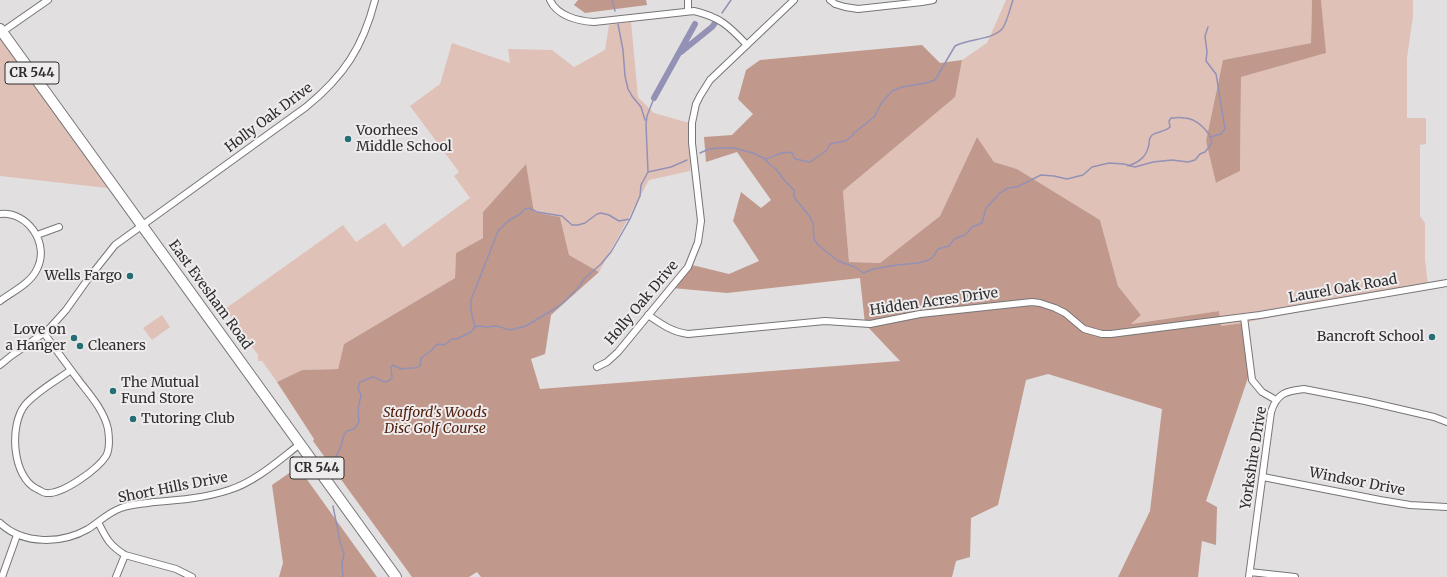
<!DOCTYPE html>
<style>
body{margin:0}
canvas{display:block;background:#e2dfe1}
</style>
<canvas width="1447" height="577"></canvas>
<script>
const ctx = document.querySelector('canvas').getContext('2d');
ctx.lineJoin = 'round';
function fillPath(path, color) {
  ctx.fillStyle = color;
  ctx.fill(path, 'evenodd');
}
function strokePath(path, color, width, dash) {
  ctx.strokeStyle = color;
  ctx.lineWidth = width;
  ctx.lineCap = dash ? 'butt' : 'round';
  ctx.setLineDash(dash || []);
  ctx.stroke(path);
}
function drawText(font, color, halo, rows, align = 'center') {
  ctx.font = font + ' Merriweather,serif';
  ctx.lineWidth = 4;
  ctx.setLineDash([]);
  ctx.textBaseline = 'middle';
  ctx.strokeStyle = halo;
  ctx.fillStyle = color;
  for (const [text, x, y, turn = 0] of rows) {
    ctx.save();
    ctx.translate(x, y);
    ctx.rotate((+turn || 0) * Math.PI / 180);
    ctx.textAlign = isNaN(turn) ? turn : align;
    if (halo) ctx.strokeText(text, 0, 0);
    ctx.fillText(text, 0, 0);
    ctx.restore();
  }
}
fillPath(new Path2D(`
 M1006,0h306l-1,43 -88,17 -17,81 11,42 23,-12 1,-94 84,-24 -4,-53h92v16l-6,42v60h19v26l-6,1v71l5,7v36l3,27 -185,37 -22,3 -2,-15 -89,13 11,-9 -23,-29 -18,-66 -83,-51 -23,-7 -17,-25 -37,79 -60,47 -31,-1 -6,-71 111,-94 8,-37 25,-17z
 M631,22l7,75 16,16 39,11 -3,47 -41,9 -50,92 -30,-17 -9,-38 -26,-5 -9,-47 -42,47v26l-27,15 -1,25 -111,66 -6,25 -36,1 -25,12 -15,-21h-4v-6l-33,-46 118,-84 13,17 29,-19 18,24 67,-49 -16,-22 5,-4 -49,-66 30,-22 12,-41 58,20 -2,-14 44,1 22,17 31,-17 4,-25z
 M0,29l116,160 -116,-13z
 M162,315l8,12 -18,13 -9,-12z`), '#dfc1b7');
fillPath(new Path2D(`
 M578,0h68l1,5 -62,8 -11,-8z
 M1312,0h9l5,53 -85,24 -1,94 -24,12 -10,-42 17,-81 88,-17z
 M922,45l18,18 22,-3 -7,37 -112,94 6,71 31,1 60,-47 37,-79 17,25 23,7 83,51 18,66 23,29 -10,9 88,-13 2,15 22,-3 6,52 -43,126 11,6 -1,38 -14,-4 -4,36h-80l32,-66 12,-102 -114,-35 -22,6 -28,125 -27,13 -1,39 -14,4 -4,16h-471l-4,-5 -8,5h-57l-99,-136 1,-2 -37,-57 25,-12 36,-1 6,-25 111,-66 1,-25 27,-15v-26l43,-48 8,48 26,5 9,38 30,17 -48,43 -6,39 -14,5 9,30 360,-28 -35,-37 -5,-46 -133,15 -55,-5 16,-24 41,10 30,-13 -26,-40 8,-29 20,16 10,-8 -34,-48 -31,10 -2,-25 28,-2 21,-21 -15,-15 8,-29 14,-10z
 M298,467l79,110h-98l4,-14 -11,-78z`), '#c1998c');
strokePath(new Path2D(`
 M612,0l3,11
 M722,13l9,-13
 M618,24l5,26 2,26 3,13 4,7 9,11 4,13
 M1208,27l-3,9 2,16 -1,9 10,13 9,55 -4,5 -11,3
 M700,153l9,-4 12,-1h13l19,5 12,6 4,5 7,5 8,11 10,10v7l16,20 3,6 1,16 4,6 20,16 17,6 8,6 10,-4 24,-4 21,-2 11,-3 4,-3 5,-8 11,-3 5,-7 11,-4 7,-8 10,-4 4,-15 14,-15 8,-5 9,-1 24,-12 13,1 13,3 16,-4 9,-8 17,-4 15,1 11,3 18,-5 19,-2 16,2 7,-2 5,-6 5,-2 7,-9c-2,-12 -16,-25 -28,-25 -4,-1 -9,0 -13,0l-2,3 1,6c-5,5 -12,4 -18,8 -3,3 -3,6 -3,9 -2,13 -10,18 -21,22
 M765,159c10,-2 17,-9 27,-6l3,6 15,3 16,-11 4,-7 15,-3 7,-5 2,-3 20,-16 8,-15 10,-11 10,-4 24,-4 9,-3 20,-34c13,-7 37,-6 47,-17 5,-6 8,-21 11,-29
 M648,172l23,-5 16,-7
 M475,327l-4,-16v-11l27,-69 10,-10 12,-7 5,-5 4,-1 8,4 25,4 10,9h6l7,-2 12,-9 4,-1 8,2 10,6 11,-2
 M332,475l3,-17 5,-9 4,-14 3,-4 7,-2 5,-7 -1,-14 3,-12 -3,-9 2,-5 13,-5c7,2 12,9 19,1l-1,-11 2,-2 8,4c6,-2 14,1 19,-3l1,-8 11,-8 4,-5 3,-1 5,1 8,-6h5l14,-7 4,-5 4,-1 7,1 11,-1 13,4 16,-4 33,-20 7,-6 12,-12 7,-10 16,-14 10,-12 19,-33 10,-23 1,-11 7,-13 -2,-47 1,-9 7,-18
 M333,506l7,36 4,12 -2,9 1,14`), '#9391b5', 1.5);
strokePath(new Path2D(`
 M681,52l31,-25 3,-4
 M654,98l41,-74`), '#9391b5', 6);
const street = new Path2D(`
 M550,0c7,16 28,21 44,22l100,-11c26,6 35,15 53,34
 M688,0v11
 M830,0l5,4 10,3 13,2 64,-7 11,-2
 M2,32l46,-32
 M0,214c28,-3 50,30 37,55 -6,14 -25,23 -37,32
 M37,235l22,-8
 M648,315c13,9 24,17 40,19l137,-13 45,3 50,-10 112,-12 8,1 15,5 10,5 19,16 18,5h9l149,-19 187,-32
 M1244,317l8,63 10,12 14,8
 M44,333c12,17 24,33 36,49 11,14 24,29 28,47 1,7 2,20 -2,27 -8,13 -44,39 -60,37 -3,0 -6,-3 -9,-4 -25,-12 -28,-64 -12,-84 12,-14 31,-24 46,-35
 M0,365l11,-9 37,-26 18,-20 22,-31 27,-34 191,-138c38,-31 57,-60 69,-107
 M597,367l10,-5 11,-10 70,-85 10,-25 3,-21 -9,-78v-20l4,-19 4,-8 10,-16 84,-80
 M1263,477l117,23 30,5 37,2
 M98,522c8,16 11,23 27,33
 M0,523c23,22 62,21 88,6 11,-7 21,-17 33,-21 10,-4 22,-4 33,-6 25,-2 51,-4 75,-12 26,-8 49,-29 71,-46
 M1250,572l45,5
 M2,577l15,-42
 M116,577l9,-22 51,14 16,8
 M1249,577l22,-165c6,-19 15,-21 33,-23l61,12 69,16 13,5`);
const primary = new Path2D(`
 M0,29l396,548`);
strokePath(street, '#787577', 8);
strokePath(primary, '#787577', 12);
strokePath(street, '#fff', 6);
strokePath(primary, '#fff', 10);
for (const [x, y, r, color] of [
 [348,139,4,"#246f74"],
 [130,276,4,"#246f74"],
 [1432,337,4,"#246f74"],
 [74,338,4,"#246f74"],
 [80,346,4,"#246f74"],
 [113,391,4,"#246f74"],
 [133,419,4,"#246f74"]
]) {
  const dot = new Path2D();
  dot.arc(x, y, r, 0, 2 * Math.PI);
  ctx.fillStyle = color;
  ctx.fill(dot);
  strokePath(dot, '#efecee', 1.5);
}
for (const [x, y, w] of [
 [32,73,54],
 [317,468,54]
]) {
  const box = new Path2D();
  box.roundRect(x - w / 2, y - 11, w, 22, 3);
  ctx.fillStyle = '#efecee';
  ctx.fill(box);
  strokePath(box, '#2f2e2e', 1);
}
drawText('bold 13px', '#2f2e2e', null, [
 ["CR 544",32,73],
 ["CR 544",317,468]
]);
drawText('14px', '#2f2e2e', '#efecee', [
 ["Holly Oak Drive",269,118,-37],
 ["Laurel Oak Road",1343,289,-10],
 ["East Evesham Road",210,295,54],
 ["Hidden Acres Drive",934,302,-8],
 ["Holly Oak Drive",642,303,-50],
 ["Yorkshire Drive",1254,458,-81],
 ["Windsor Drive",1357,482,11],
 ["Short Hills Drive",173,488,-11]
]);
drawText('14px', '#2f2e2e', '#efecee', [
 ["Voorhees",356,131],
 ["Middle School",356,147],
 ["Wells Fargo",122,276,"right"],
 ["Love on",66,330,"right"],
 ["a Hanger",66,346,"right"],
 ["Bancroft School",1424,337,"right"],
 ["Cleaners",88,346],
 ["The Mutual",121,383],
 ["Fund Store",121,399],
 ["Tutoring Club",141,419]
], 'left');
drawText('italic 14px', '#53200d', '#efecee', [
 ["Stafford's Woods",435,413],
 ["Disc Golf Course",435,429]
]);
</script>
